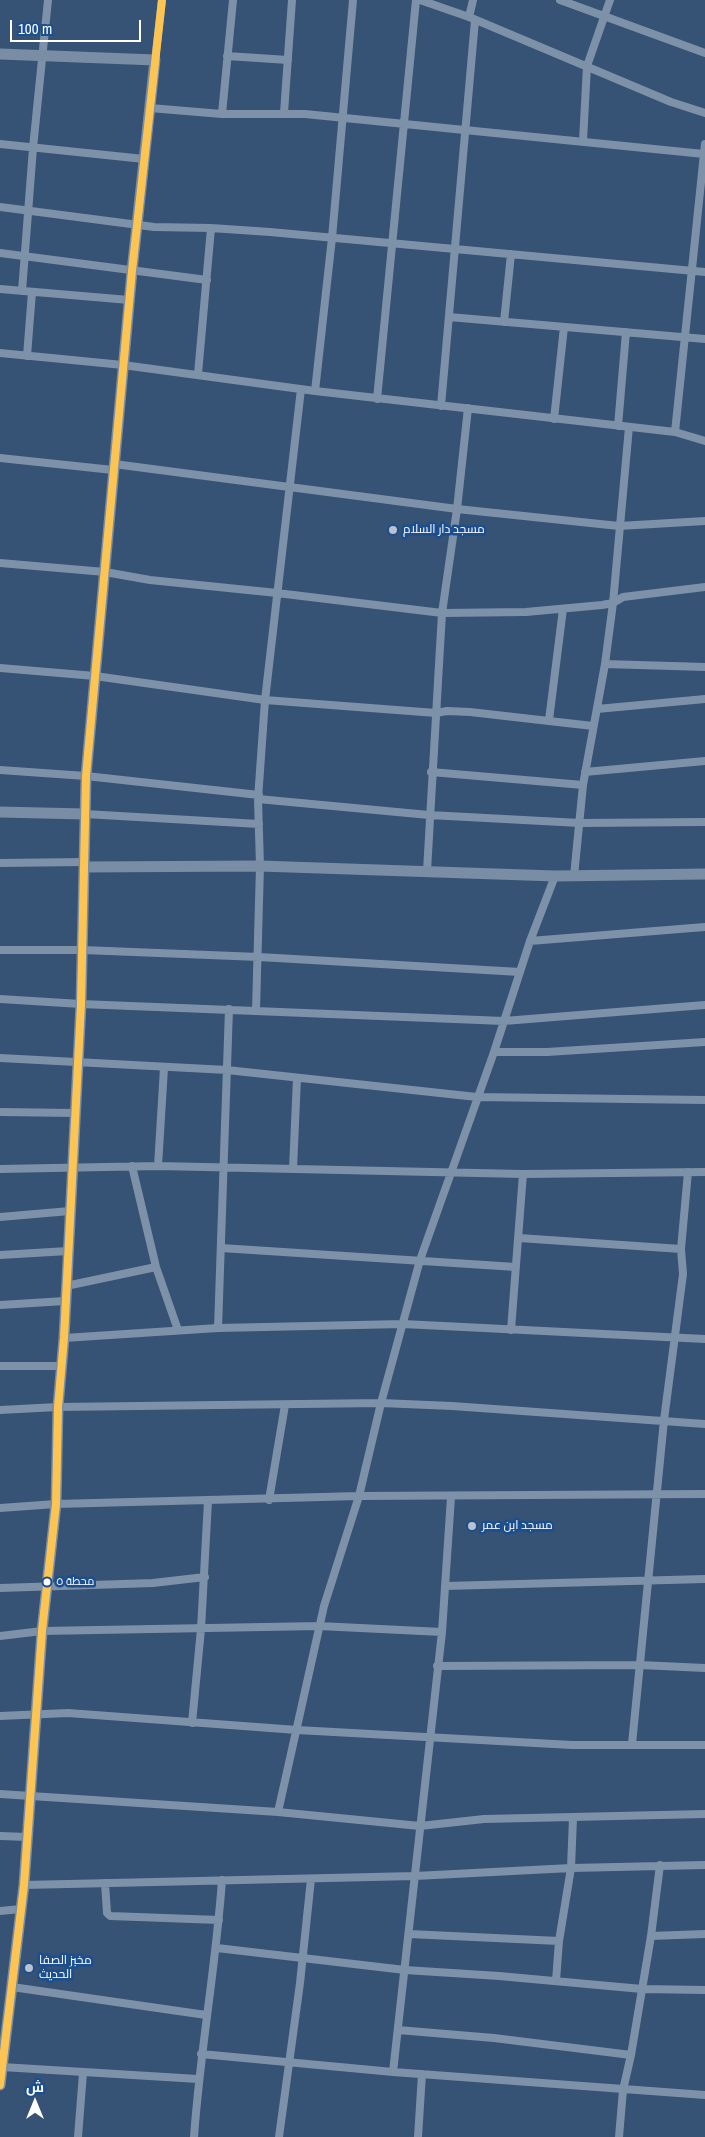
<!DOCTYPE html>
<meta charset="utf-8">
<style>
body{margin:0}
#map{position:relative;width:705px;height:2137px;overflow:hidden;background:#365274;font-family:"Archivo Narrow",Cairo,sans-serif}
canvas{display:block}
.north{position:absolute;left:10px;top:2077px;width:50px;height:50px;-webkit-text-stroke:4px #1b4f8f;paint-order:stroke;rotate:0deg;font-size:14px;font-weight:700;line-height:20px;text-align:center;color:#fff}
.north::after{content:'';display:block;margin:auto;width:18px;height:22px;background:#fff;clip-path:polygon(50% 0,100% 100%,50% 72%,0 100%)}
.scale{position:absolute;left:10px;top:20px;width:131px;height:22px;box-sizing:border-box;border:2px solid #fff;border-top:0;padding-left:6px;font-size:15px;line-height:18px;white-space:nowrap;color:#fff;-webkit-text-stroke:4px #1b4f8f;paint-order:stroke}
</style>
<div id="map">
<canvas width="705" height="2137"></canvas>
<div class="north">ش</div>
<div class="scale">100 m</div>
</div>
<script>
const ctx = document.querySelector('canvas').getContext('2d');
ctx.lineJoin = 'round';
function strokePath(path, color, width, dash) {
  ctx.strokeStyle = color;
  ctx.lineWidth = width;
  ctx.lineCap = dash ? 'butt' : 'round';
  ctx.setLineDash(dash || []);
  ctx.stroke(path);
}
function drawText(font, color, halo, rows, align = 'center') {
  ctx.font = font + ' "Archivo Narrow",Cairo,sans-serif';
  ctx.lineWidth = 5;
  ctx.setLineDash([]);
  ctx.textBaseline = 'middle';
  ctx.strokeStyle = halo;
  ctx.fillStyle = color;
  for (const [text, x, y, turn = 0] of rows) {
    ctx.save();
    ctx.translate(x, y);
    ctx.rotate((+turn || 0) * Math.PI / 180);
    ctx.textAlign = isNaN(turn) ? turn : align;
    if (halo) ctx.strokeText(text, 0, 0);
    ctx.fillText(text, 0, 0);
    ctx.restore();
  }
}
strokePath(new Path2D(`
 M420,0l49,17 202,85 34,11
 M560,0l145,53
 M469,17l4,-17
 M227,56l61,4
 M155,60l7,-60
 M150,108l72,6h83l399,40
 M284,113l8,-113
 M222,114l11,-114
 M583,141l4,-75 23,-66
 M0,144l144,15
 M0,207l154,20 57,1 59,4 435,40
 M0,253l207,27
 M0,289l129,11
 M22,291l11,-143 15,-148
 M449,317l256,22
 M504,322l7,-68
 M0,353l123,12 192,26 360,41 30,9
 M27,356l5,-64
 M198,374l13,-146
 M315,391l17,-153 21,-238
 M377,399l39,-399
 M441,406l34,-386
 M554,419l10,-92
 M618,426l8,-94
 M675,432l30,-288
 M0,458l113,12
 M114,464l343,45 162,17 86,-5
 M0,563l105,9 45,8 127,13 165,20 84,-1 76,-7 11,-2 10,-6 82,-10
 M605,664l100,3
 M0,668l95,8 170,24 171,13 11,-2 23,1 123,14
 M597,709l108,-10
 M549,720l14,-111
 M0,770l86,6 173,19
 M431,772l152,13
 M585,772l120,-11
 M258,799l171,16 151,8 125,-1
 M85,814l174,10
 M0,863l84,-1
 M427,871l15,-258 15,-104 11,-101
 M574,876l9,-91 22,-121 8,-61 16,-176
 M530,941l175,-14
 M0,950h83l176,7 261,15
 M0,999l81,5 423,17 201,-16
 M256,1010l4,-144 -2,-67 7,-99 36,-311
 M494,1052h53l158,-10
 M0,1058l227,12 250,27 228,3
 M0,1112l75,1
 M132,1166l24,101 22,63
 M158,1166l6,-98
 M0,1169l158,-3 365,8 182,-2
 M293,1169l4,-91
 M0,1217l70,-6
 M519,1238l162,11
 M221,1248l295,19
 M0,1255l68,-4
 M66,1286l90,-19
 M0,1305l65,-4
 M218,1328l11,-319
 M511,1330l12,-156
 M64,1338l154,-10 185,-4 302,15
 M0,1366h61
 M0,1410l58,-3 323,-4 71,3 253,18
 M269,1500l16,-95
 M0,1508l56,-4 303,-8 346,-2
 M445,1586l260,-7
 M0,1588l153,-5 52,-6
 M0,1636l42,-5 277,-5 123,6
 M437,1666l203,-1 65,3
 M0,1716l68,-3 229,17 275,15h133
 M192,1723l9,-94 7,-128
 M632,1744l32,-324 19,-146 -2,-25 7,-77
 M0,1794l278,18 142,14 64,-7 221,-5
 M278,1812l46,-206 35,-110 22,-93 39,-143 74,-208 36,-111 25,-65
 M0,1836l28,1
 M105,1883l2,30 3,3 109,4
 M24,1885l391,-9 156,-8 134,-3
 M0,1911l21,-2
 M409,1934l150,7
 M651,1936l54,-2
 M217,1948l188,22 94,6 143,13 63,1
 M556,1981l3,-40 12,-73 2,-50
 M12,1987l194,28
 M398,2030l96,8 137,17
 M201,2054l192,18 312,23
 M2,2067l196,12
 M393,2072l49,-440 9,-135
 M78,2137l5,-64
 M194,2137c6,-86 22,-171 28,-257
 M279,2137l21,-154 11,-104
 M418,2137l4,-63
 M619,2137l4,-47 8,-35 20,-119 9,-71`), '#7d92a8', 8);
strokePath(new Path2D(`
 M0,54l155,6 -23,211 -46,505 -5,228 -17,334 -6,69 -2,97 -14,127 -18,254 -24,200
 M0,812l85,2
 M84,867l176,-1 295,10 150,-2`), '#798da4', 11);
strokePath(new Path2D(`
 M0,2085l24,-200 18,-254 14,-127 2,-97 6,-69 17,-334 5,-228 46,-505 30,-271`), '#fcc553', 8);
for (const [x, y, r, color] of [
 [393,530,5,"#b9c2ce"],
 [472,1526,5,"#b9c2ce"],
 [47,1582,4.5,"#fff"],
 [29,1968,5,"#b9c2ce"]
]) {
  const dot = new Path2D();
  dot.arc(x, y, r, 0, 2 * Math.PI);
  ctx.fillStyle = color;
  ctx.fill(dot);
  strokePath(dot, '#1b4f8f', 2);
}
drawText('11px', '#fff', '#1b4f8f', [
 ["محطة ٥",56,1582]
], 'left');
drawText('12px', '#fff', '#1b4f8f', [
 ["مسجد دار السلام",403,530],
 ["مسجد ابن عمر",482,1526],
 ["مخبز الصفا",39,1961],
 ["الحديث",39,1975]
], 'left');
</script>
